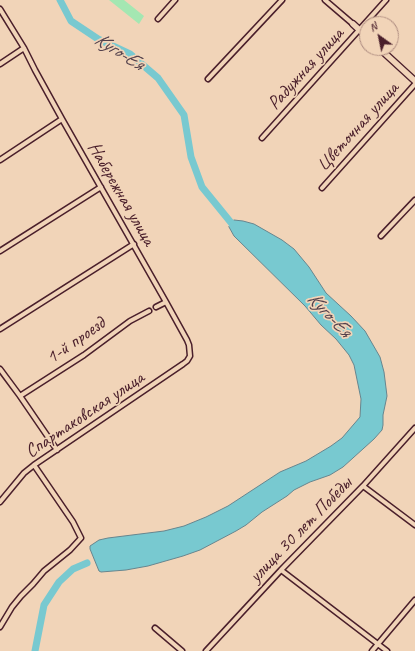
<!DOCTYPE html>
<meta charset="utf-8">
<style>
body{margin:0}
#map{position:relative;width:415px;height:651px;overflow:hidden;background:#f1d4b8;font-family:Caveat,sans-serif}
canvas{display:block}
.north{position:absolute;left:359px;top:16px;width:40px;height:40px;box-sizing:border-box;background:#f1d4b8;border:1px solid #ae8c80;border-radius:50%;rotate:327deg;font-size:11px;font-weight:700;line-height:16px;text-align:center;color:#4a1f2b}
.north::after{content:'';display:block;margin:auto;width:14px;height:18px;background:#4a1f2b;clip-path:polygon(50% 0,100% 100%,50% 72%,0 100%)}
</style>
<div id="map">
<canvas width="415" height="651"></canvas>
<div class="north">N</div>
</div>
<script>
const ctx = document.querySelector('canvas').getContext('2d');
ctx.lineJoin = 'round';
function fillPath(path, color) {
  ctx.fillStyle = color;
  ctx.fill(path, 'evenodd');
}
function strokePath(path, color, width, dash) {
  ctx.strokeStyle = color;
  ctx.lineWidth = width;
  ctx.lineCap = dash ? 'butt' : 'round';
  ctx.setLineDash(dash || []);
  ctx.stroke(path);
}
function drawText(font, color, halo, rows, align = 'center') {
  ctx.font = font + ' Caveat,sans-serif';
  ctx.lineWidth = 3.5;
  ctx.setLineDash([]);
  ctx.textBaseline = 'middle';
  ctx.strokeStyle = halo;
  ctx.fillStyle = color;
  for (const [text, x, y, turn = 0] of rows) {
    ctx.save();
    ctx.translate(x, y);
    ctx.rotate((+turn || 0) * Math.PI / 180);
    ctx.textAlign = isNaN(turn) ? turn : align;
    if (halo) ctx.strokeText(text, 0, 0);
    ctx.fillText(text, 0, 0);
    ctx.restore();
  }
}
fillPath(new Path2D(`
 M109,0h15l20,16 -5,8z`), '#a4e7b2');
const water = new Path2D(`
 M234,220l9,1 11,3 28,16 12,9 15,18 17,26 25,23 14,15 15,26 4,15 3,24 -4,19v10l-1,5 -8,9 -31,28 -13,8 -20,7 -16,8 -7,6 -25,16 -16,13 -10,6 -36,19 -17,6 -35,10 -22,4 -25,2 -2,-1 -9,-22v-3l9,-6 9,-2 56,-7 20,-5 22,-9 22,-11 52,-34 26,-11 25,-15 11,-8 18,-21 1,-18 -7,-34 -5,-10 -13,-16 -15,-14 -16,-19 -71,-70 -5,-9z`);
fillPath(water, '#78c9d0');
strokePath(water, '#66858e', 1);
strokePath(new Path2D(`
 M60,0l11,21 27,18 32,15 28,24 26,37 7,42 11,30 35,43
 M35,651l9,-46 15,-23 14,-13 14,-6`), '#78c9d0', 7);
const street = new Path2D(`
 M325,0l28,24
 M0,9l24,39 11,22 27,49 104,183 21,38 2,5 1,11 -3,5 -4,3 -149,101 -10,8 -24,29
 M158,19l17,-19
 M0,64l24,-16
 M208,79l74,-79
 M262,138l124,-138
 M0,160l62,-41
 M322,188l93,-104
 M381,236l34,-36
 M0,251l101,-64
 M156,307l10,-5
 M0,329l134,-85
 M0,369l20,27 37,54
 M20,396l64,-41 46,-34 19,-10
 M363,486l52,39
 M281,570l106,81
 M0,627l12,-20 9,-11 12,-12 11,-13 26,-21 11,-12 -8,-16 -39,-57
 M155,628l27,23
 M206,651l75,-81 82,-84 52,-58
 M372,651l43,-51`);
const secondary = new Path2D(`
 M353,24l14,13
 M379,48l36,33`);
strokePath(street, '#4a1f2b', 7);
strokePath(secondary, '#4a1f2b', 8);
strokePath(street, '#f1d4b8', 4);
strokePath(secondary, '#f1d4b8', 5.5);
drawText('19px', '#4a1f2b', '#f1d4b8', [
 ["Радужная улица",306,69,-48],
 ["Цветочная улица",358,127,-48],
 ["Набережная улица",121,194,60],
 ["1-й проезд",76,341,-35],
 ["Спартаковская улица",85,415,-34],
 ["улица 30 лет Победы",301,530,-46]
]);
drawText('italic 20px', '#53414c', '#f1d4b8', [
 ["Куго-Ея",119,52,32],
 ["Куго-Ея",329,315,46]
]);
</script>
